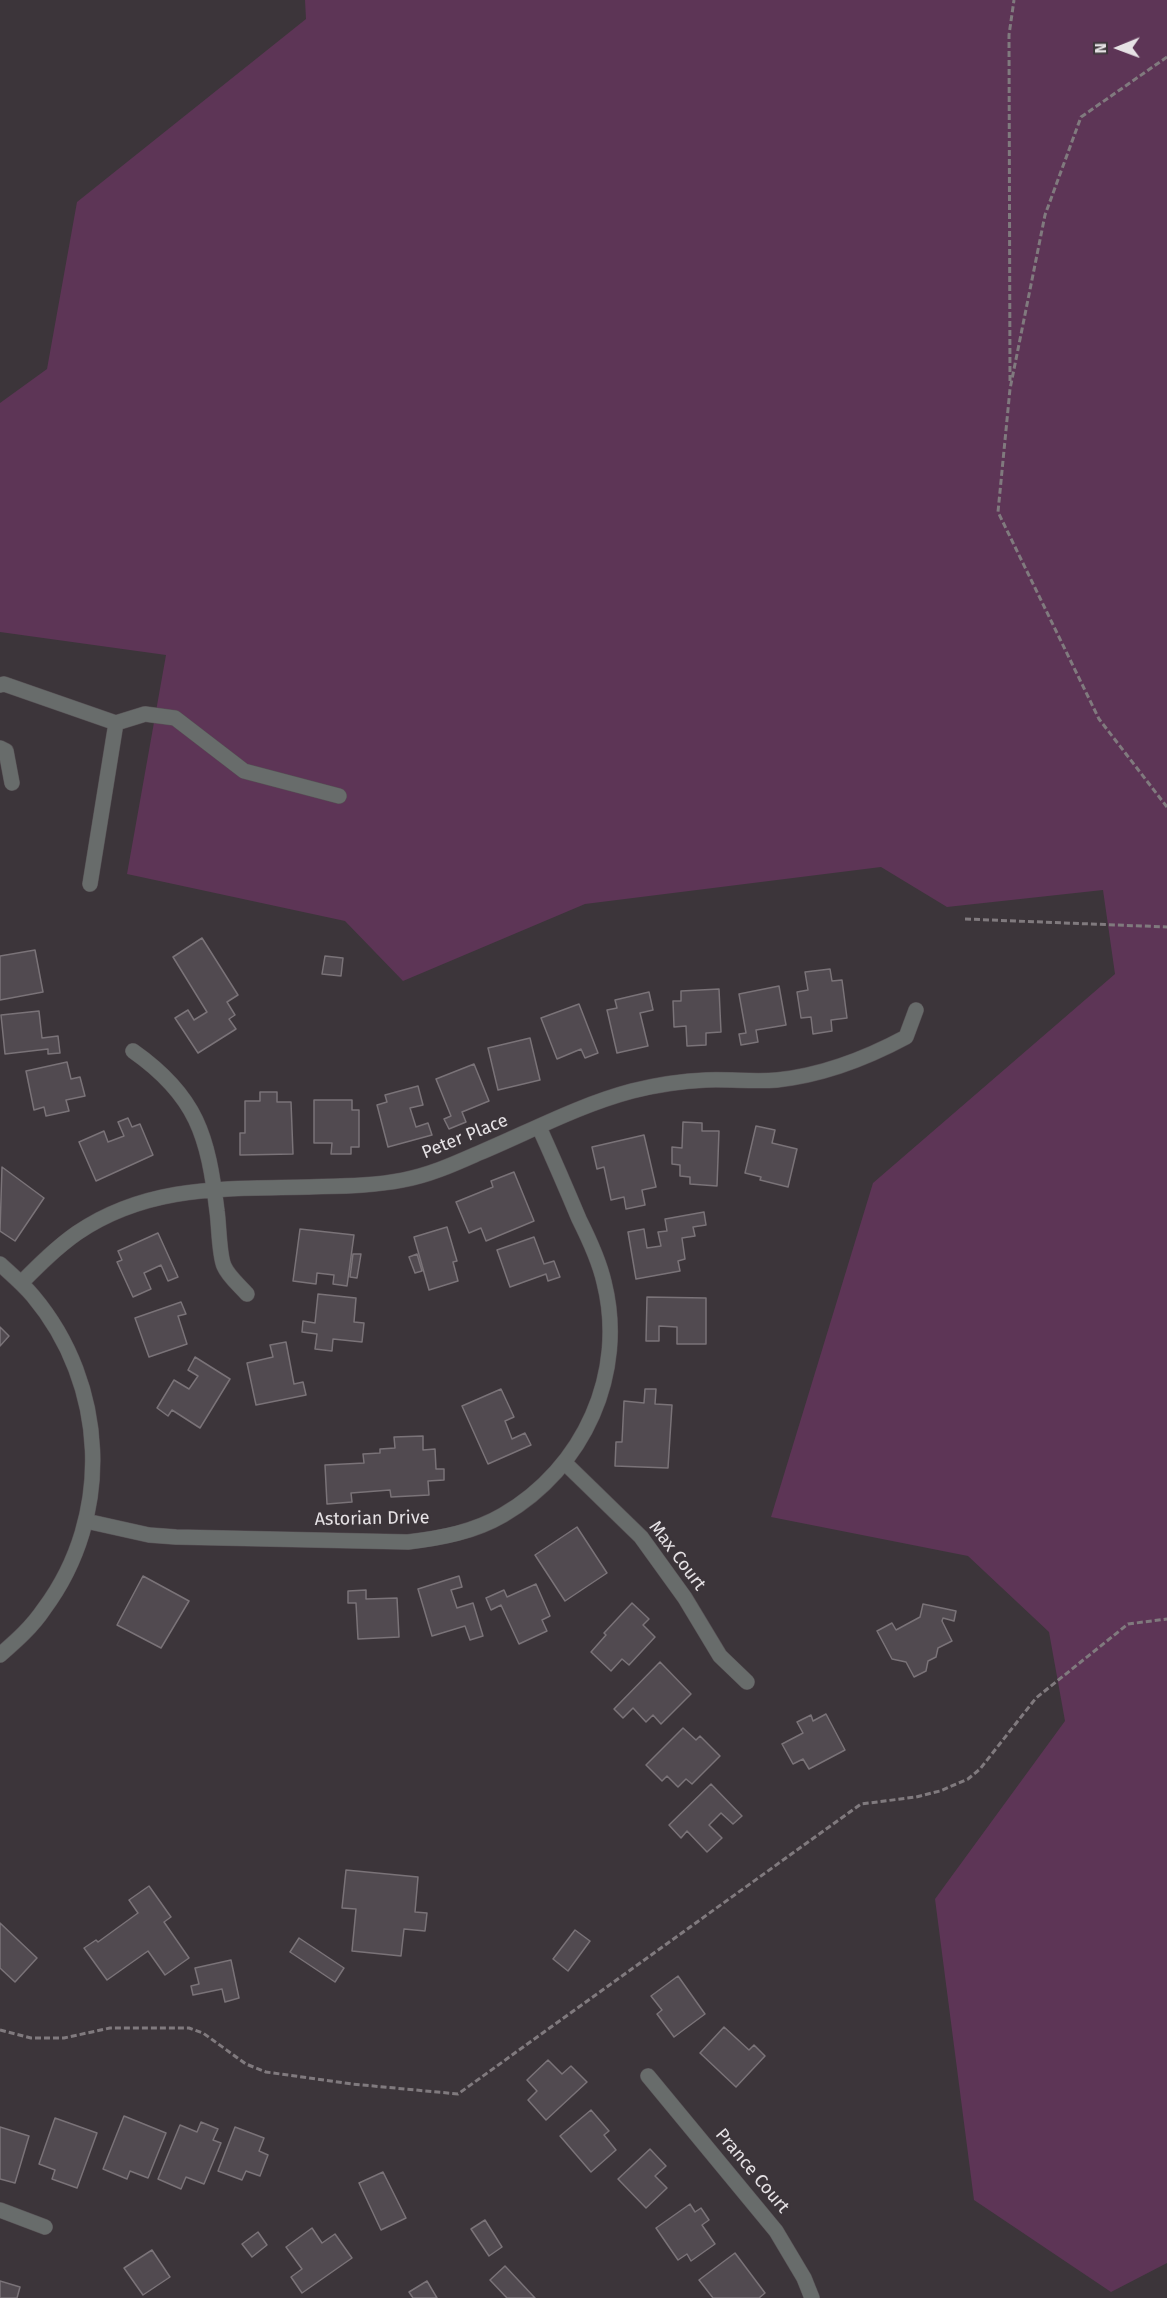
<!DOCTYPE html>
<style>
body{margin:0}
#map{position:relative;width:1167px;height:2298px;overflow:hidden;background:#3c353a;font-family:"Fira Sans",sans-serif}
canvas{display:block}
.north{position:absolute;left:1089px;top:18px;width:60px;height:60px;-webkit-text-stroke:4px #3c353a;paint-order:stroke;rotate:269deg;font-size:16px;font-weight:700;line-height:24px;text-align:center;color:#e6e2e5}
.north::after{content:'';display:block;margin:auto;width:21px;height:27px;background:#e6e2e5;clip-path:polygon(50% 0,100% 100%,50% 72%,0 100%)}
</style>
<div id="map">
<canvas width="1167" height="2298"></canvas>
<div class="north">N</div>
</div>
<script>
const ctx = document.querySelector('canvas').getContext('2d');
ctx.lineJoin = 'round';
function fillPath(path, color) {
  ctx.fillStyle = color;
  ctx.fill(path, 'evenodd');
}
function strokePath(path, color, width, dash) {
  ctx.strokeStyle = color;
  ctx.lineWidth = width;
  ctx.lineCap = dash ? 'butt' : 'round';
  ctx.setLineDash(dash || []);
  ctx.stroke(path);
}
function drawText(font, color, halo, rows, align = 'center') {
  ctx.font = font + ' "Fira Sans",sans-serif';
  ctx.lineWidth = 4.5;
  ctx.setLineDash([]);
  ctx.textBaseline = 'middle';
  ctx.strokeStyle = halo;
  ctx.fillStyle = color;
  for (const [text, x, y, turn = 0] of rows) {
    ctx.save();
    ctx.translate(x, y);
    ctx.rotate((+turn || 0) * Math.PI / 180);
    ctx.textAlign = isNaN(turn) ? turn : align;
    if (halo) ctx.strokeText(text, 0, 0);
    ctx.fillText(text, 0, 0);
    ctx.restore();
  }
}
fillPath(new Path2D(`
 M305,0h862v2263l-56,29 -137,-92 -39,-301 130,-178 -16,-89 -81,-76 -197,-39 102,-334 242,-209 -12,-84 -156,17 -66,-40 -296,37 -182,77 -58,-60 -218,-47 39,-219 -166,-23v-229l47,-34 30,-167 229,-183z`), '#5d3556');
const building = new Path2D(`
 M202,938l36,57 -11,7 8,13 -6,4 7,10 -38,24 -23,-35 13,-8 6,10 13,-8 -34,-55z
 M35,950l8,42 -43,8v-44z
 M325,956l18,2 -2,18 -19,-2z
 M830,969l2,12 10,-1 5,38 -16,2 1,11 -19,3 -2,-17 -10,1 -4,-26 11,-2 -3,-18z
 M779,986l7,39 -30,5 2,12 -17,3 -2,-11 7,-1 -7,-39z
 M719,989l2,43 -15,1v12l-19,1 -1,-20 -12,1 -1,-26h8v-10z
 M649,992l4,18 -13,3 8,33 -31,7 -10,-43 10,-2 -2,-8z
 M579,1004l19,49 -13,5 -4,-9 -24,10 -16,-41z
 M39,1011l3,27 16,-2 2,17 -12,1v-5l-43,5 -4,-39z
 M530,1038l10,42 -42,10 -10,-42z
 M67,1062l4,17 9,-2 5,19 -19,4 3,11 -23,5 -2,-9 -10,3 -8,-39z
 M474,1064l15,37 -27,11 4,10 -17,7 -5,-10 7,-3 -15,-37z
 M418,1086l5,19 -13,3 6,19 12,-4 4,12 -44,12 -11,-42 10,-3 -2,-7z
 M260,1092h17v10h14l2,52 -53,1v-22h5v-32h15z
 M314,1100h38v10h7v37h-8v7h-20l1,-11h-18z
 M128,1118l4,9 8,-3 13,31 -57,26 -17,-39 25,-11 4,11 16,-6 -6,-14z
 M683,1122l19,1v8h17l-2,55 -27,-2v-7l-10,-1v-11l-8,-1v-17l10,1z
 M756,1126l19,4 -3,13 25,6 -9,38 -28,-7 1,-3 -16,-4z
 M644,1135l12,52 -14,3 3,15 -19,4 -2,-12 -13,3 -7,-33 -7,2 -5,-22z
 M2,1167l42,31 -29,43 -15,-10z
 M514,1172l20,49 -48,20 -5,-13 -12,5 -13,-31 37,-15 -2,-6z
 M704,1212l2,13 -13,2 2,9 -13,2 3,21 -7,2 2,10 -44,8 -8,-47 16,-3 3,19 14,-2 -3,-14 9,-1 -2,-12z
 M447,1227l10,34 -4,1 5,19 -29,9 -15,-53z
 M300,1229l54,6 -7,51 -14,-2 1,-9 -17,-2 -1,11 -23,-3z
 M158,1233l20,44 -10,4 -7,-16 -17,8 7,16 -18,8 -16,-35 5,-2 -4,-9z
 M534,1237l10,27 10,-3 6,16 -12,4 -2,-7 -36,13 -13,-37z
 M353,1254h8l-4,24 -7,-1z
 M417,1254l5,17 -7,2 -6,-16z
 M318,1294l38,4 -2,24 10,1 -2,19 -29,-3 -1,12 -17,-2 2,-15 -15,-2 1,-11 12,2z
 M647,1297l59,1v46h-29v-17l-18,-1v15h-13z
 M181,1302l5,12 -8,2 9,28 -38,13 -14,-39z
 M0,1327l9,9 -9,10z
 M286,1342l8,42 9,-2 3,13 -50,10 -9,-42 26,-6 -3,-12z
 M195,1357l35,22 -30,49 -28,-18 -4,6 -11,-8 17,-28 15,9 9,-13 -10,-6z
 M501,1389l13,28 -9,4 7,18 13,-6 6,12 -43,19 -26,-58z
 M645,1389h11l-1,15 17,1 -4,63 -53,-2 1,-24h6l2,-41 20,2z
 M423,1436v14l12,-1 1,20h8v11l-16,1 1,14 -38,2 -1,-7 -39,3 1,9 -25,2 -2,-39 39,-2 -1,-9 17,-1v-4l15,-1 -1,-11z
 M577,1527l30,46 -42,28 -30,-46z
 M143,1576l46,25 -28,47 -44,-23z
 M459,1576l3,11 -11,3 6,18 16,-5 10,33 -13,4 -5,-14 -33,10 -14,-47z
 M536,1584l14,32 -8,4 5,11 -28,13 -18,-39 -10,5 -5,-12 18,-8 3,7z
 M366,1590v9l31,-1 2,39 -41,2 -2,-36h-8v-12z
 M632,1603l17,16 -6,6 12,12 -26,28 -7,-6 -11,12 -20,-19 15,-17 -2,-2z
 M923,1604l33,7 -2,10 -11,-3 -1,3 10,20 -14,7 -2,9 -8,4 -2,10 -12,6 -8,-15 -14,-3 -15,-28 15,-8 4,7 24,-13z
 M660,1662l31,32 -30,30 -8,-9 -7,7 -13,-14 -10,10 -9,-9z
 M826,1714l19,36 -36,19 -6,-10 -10,5 -11,-20 21,-11 -6,-11 14,-7 2,6z
 M683,1728l13,12 4,-4 20,20 -28,28 -6,-5 -8,8 -11,-11 -5,5 -16,-16z
 M711,1784l31,32 -9,8 -12,-11 -12,12 13,13 -15,14 -20,-21 -6,7 -12,-13z
 M346,1870l72,7 -3,35 12,1 -2,18 -21,-2 -3,27 -49,-5 4,-42 -14,-1z
 M149,1886l22,31 -7,5 25,36 -24,17 -17,-24 -41,29 -23,-32 12,-8 2,2 40,-29 -9,-13z
 M0,1923l37,35 -22,24 -15,-14z
 M575,1930l15,11 -22,30 -15,-12z
 M299,1938l45,30 -9,14 -45,-30z
 M231,1960l8,38 -14,4 -3,-13 -29,6 -2,-9 8,-2 -4,-16z
 M678,1976l27,38 -31,23 -17,-23 5,-4 -11,-14z
 M724,2027l25,23 5,-5 11,11 -29,31 -36,-34z
 M548,2060l14,14 9,-8 16,16 -41,38 -18,-20 9,-9 -10,-11z
 M591,2110l18,21 -5,4 12,15 -25,22 -31,-36z
 M124,2116l42,17 -18,45 -18,-7 -3,8 -24,-10z
 M55,2118l42,15 -20,55 -25,-9 3,-9 -16,-6z
 M201,2122l17,7 -5,11 8,3 -17,41 -18,-7 -5,12 -23,-10 22,-54 17,7z
 M0,2127l29,9 -14,47 -15,-4z
 M235,2127l29,11 -5,13 9,4 -8,21 -14,-5 -4,9 -24,-9z
 M650,2149l16,17 -11,10 12,12 -21,20 -28,-29z
 M383,2172l23,46 -25,12 -22,-47z
 M690,2204l5,8 6,-4 8,12 -7,5 13,19 -24,17 -4,-7 -9,6 -22,-32z
 M485,2220l17,27 -13,9 -18,-27z
 M312,2228l10,15 13,-9 17,24 -50,35 -11,-16 11,-8 -16,-22z
 M258,2232l9,13 -15,12 -10,-13z
 M152,2250l18,27 -27,18 -19,-27z
 M735,2253l30,40 -6,5h-46l-14,-18z
 M505,2266l30,32h-28l-17,-18z
 M0,2281l20,6 -3,11h-17z
 M427,2281l10,17h-24l-4,-6z`);
fillPath(building, '#514a50');
strokePath(building, '#7a7378', 1.5);
const minor = new Path2D(`
 M0,685l4,-1 112,39 29,-9 30,4 69,53 95,25
 M0,748l6,3 6,32
 M90,884l26,-161
 M133,1051c64,45 75,85 84,160 2,13 2,44 7,55 4,10 16,20 23,28
 M0,1264c11,10 23,20 33,32 74,88 81,219 11,313 -12,18 -28,32 -44,46
 M21,1283c18,-18 36,-36 56,-50 72,-49 150,-44 232,-46 32,-1 63,-1 94,-7 27,-5 51,-16 76,-27 50,-21 100,-48 153,-62 24,-6 50,-10 74,-11 24,-1 48,2 71,0 47,-5 88,-21 129,-43l10,-27
 M565,1463l76,74 44,61 35,58 27,26
 M86,1521l63,14 27,2 232,5c33,-4 66,-10 95,-27 81,-47 124,-142 101,-233 -5,-22 -15,-43 -25,-63 -13,-31 -26,-61 -40,-92
 M648,2076l128,155 28,47 8,20
 M0,2210l45,17`);
strokePath(minor, '#575155', 16);
strokePath(new Path2D(`
 M1167,57l-86,60 -36,98 -35,174 -12,123 101,207 68,88
 M1010,381l-1,-346 5,-35
 M965,919l202,8
 M0,2030l31,8h33l46,-10h79l14,5 43,31 20,8 86,12 106,10 403,-290 55,-7 24,-6 28,-12 12,-10 56,-71 92,-74 39,-5`), '#807a7e', 3, [6, 3]);
strokePath(minor, '#686c6b', 15);
drawText('18px', '#e6e2e5', '#3c353a', [
 ["Peter Place",465,1137,-22],
 ["Astorian Drive",372,1519,-1],
 ["Max Court",677,1556,53],
 ["Prance Court",752,2171,50]
]);
</script>
